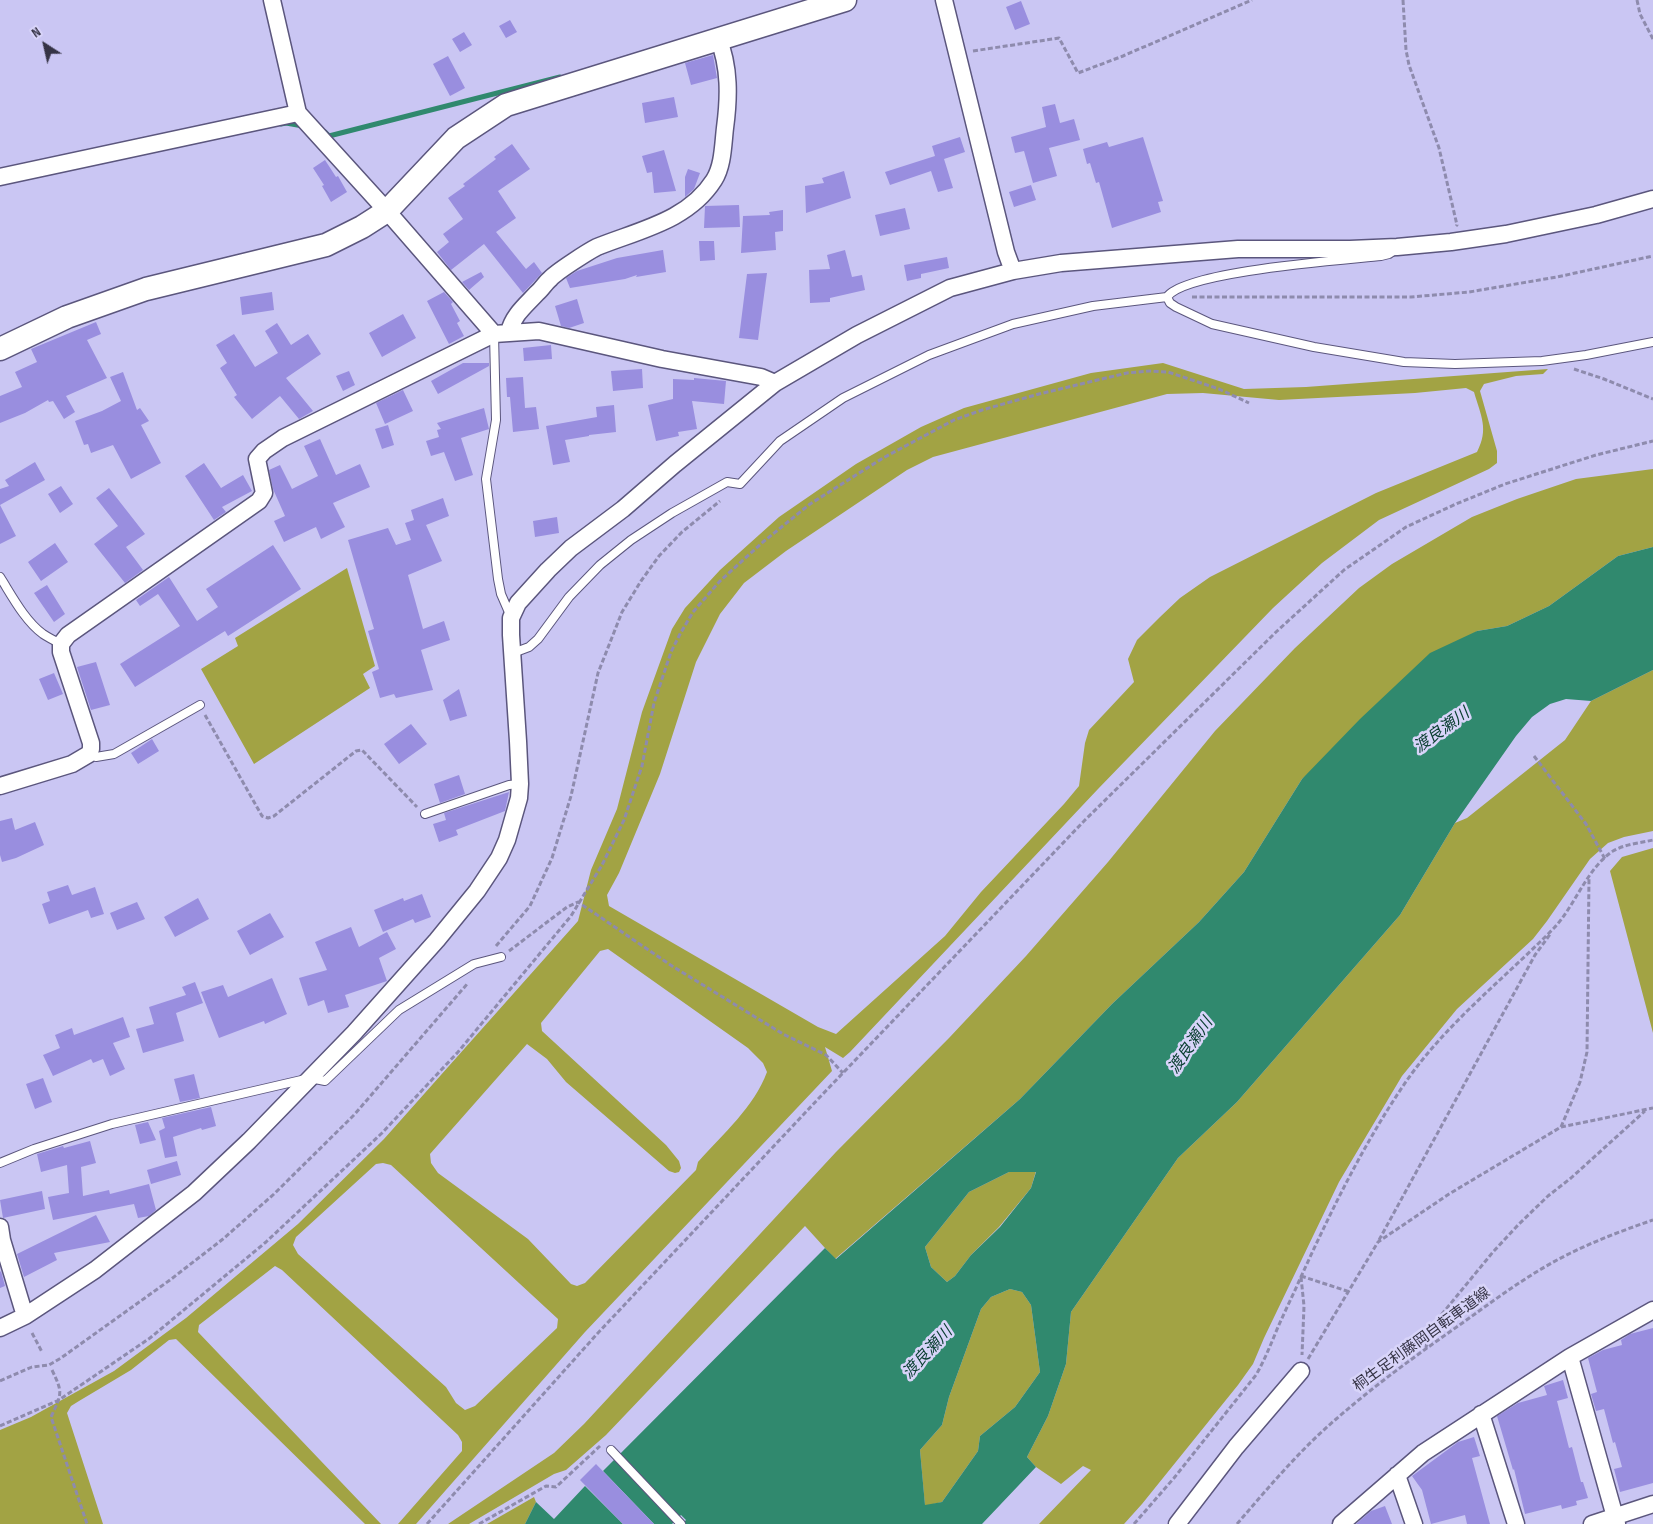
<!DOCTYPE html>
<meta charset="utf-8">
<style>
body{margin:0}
#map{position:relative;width:1653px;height:1524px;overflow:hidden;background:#cac6f3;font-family:"Sofia Sans Condensed",sans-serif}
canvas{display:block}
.north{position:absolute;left:20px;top:20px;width:50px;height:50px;-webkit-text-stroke:4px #d8d4f9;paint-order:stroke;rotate:325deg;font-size:14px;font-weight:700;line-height:20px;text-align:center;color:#353345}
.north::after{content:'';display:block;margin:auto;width:18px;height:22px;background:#353345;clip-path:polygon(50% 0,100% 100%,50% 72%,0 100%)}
</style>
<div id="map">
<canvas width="1653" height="1524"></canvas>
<div class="north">N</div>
</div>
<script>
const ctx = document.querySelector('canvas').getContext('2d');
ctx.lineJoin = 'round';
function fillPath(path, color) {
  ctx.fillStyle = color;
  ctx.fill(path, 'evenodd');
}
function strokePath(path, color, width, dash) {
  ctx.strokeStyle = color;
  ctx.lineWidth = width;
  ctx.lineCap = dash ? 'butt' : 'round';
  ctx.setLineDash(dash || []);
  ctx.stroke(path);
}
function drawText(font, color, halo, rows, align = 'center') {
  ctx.font = font + ' "Sofia Sans Condensed","Noto Sans JP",sans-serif';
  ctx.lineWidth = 5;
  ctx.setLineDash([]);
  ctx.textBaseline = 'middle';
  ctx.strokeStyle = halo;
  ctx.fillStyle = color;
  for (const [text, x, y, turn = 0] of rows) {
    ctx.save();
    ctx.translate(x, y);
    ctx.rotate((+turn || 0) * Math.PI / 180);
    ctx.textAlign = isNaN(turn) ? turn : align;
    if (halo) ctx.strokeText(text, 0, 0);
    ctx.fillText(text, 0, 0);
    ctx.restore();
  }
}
fillPath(new Path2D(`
 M1163,363l81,26 62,-2 242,-18 -5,5 -27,2 -32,8 -4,7 17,60v12l-8,6 -110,51 -57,43 -49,45 -175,181 -248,263 -7,6 -18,-11 7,24 -247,261 -169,192h-18l64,-73v-9l-4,-7 -176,-165 -7,-4 -76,59 -1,7 183,192h-16l-189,-185 -7,1 -38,30 -52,31 -8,5 -4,7 36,111h-103v-94l31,-13 83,-46 72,-53 112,-94 86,-85 194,-218 13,-51 26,-61 25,-97 30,-83 13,-21 35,-38 59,-53 77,-53 65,-37 43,-19 127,-35zM1466,388l8,4c7,24 15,37 3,60l-101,41 -166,84 -30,21 -20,19 -23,23 -9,19 6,23 -45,48 -4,13 -6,43 -15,18 -83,88 -36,44 -109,98 -18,-7 -209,-121 -2,-11 12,-22 41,-99 36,-112 24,-48 24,-31 42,-32 121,-81 26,-13 234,-63 36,-1 76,7 136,-7zM608,949l140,99 15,15 4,9c-13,35 -44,62 -69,90l-2,8 -111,113 -8,3 -6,-2 -43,-45 -90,-66 -7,-10 -1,-9 97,-110 20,15 19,23 103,89 6,2 4,-1 2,-4 -2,-7 -13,-16 -124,-114 -1,-8 59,-72zM383,1163l8,2 167,154 -1,9 -82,78 -10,4 -9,-7 -10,-16 -148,-133 -5,-9 3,-8 80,-73z
 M1653,469v78l-35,9 -69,50 -42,20 -30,5 -175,148 -58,93 -45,50 -87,82 -92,95 -185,160 -30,-33 -199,209 -40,35 -12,4 -85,50h-21l106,-71 30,-29 252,-272 113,-114 77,-82 82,-94 107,-131 80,-83 64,-60 33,-24 80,-47 45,-18 59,-20z
 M347,568l28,98 -12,8 7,14 -116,76 -53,-95 37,-23 -3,-8z
 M1653,670v161l-29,6 -16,6 -18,16 -43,62 -14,18 -76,70 -55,67 -63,106 -75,156 -11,26 -15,21 -96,119 -18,20h-85l52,-54 -8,-4 -22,18 -25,-17 -9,-10 21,-41 18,-52 5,-52 107,-154 59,-56 163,-187 55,-92 12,-5 98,-78 26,-39z
 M1653,848v185l-43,-162 12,-14z
 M1036,1171l-5,17 -32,39 -28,28 -16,21 -8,6 -16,-15 -6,-20 44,-55 40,-20z
 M1010,1289l12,3 9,13 9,67 -25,35 -35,29 -2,15 -36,51 -17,4 -5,-56 22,-25 7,-28 32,-88 10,-12z
 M534,1497l2,5 -11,22h-38z`), '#a2a344');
fillPath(new Path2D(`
 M1653,547v123l-62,31 -25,-2 -16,5 -18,13 -16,19 -61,87 -55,92 -163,187 -59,56 -107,154 -5,52 -18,52 -21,41 9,10 -54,57h-300l4,-4 -5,-5 -9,9h-18l-51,-53 222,-223 11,11 184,-160 92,-95 87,-82 45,-50 58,-93 58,-60 70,-66 47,-22 30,-5 42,-20 69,-50zM1009,1172h27l-5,16 -31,39 -29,28 -16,21 -8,6 -16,-15 -6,-20 44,-55zM1010,1289l12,3 9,13 9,67 -25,35 -35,29 -2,15 -36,51 -17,3 -5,-55 22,-25 7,-28 32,-88 10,-12z
 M585,1486l38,38h-98l11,-22 18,17z`), '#30896e');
strokePath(new Path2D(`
 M281,124l5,-1 17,3
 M325,132l4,4 231,-59`), '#30896e', 5);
fillPath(new Path2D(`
 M1021,1l9,23 -15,6 -9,-23z
 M510,20l7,12 -11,6 -7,-12z
 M464,32l8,13 -12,7 -8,-13z
 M713,55l4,23 -26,7 -6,-22z
 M448,56l17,32 -15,8 -17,-32z
 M674,97l4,20 -33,6 -3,-20z
 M1055,104l5,19 14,-4 6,21 -31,8 8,28 -24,7 -9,-32 -9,2 -4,-16 35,-10 -4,-20z
 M960,137l5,15 -21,7 9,29 -15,4 -7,-21 -41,14 -5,-13 50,-16 -3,-10z
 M1143,137l20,64 -5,1 3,10 -49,16 -13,-46 -3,1 -6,-20 -3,1 -4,-15 24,-7 2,5z
 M512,144l18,25 -32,22 18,27 -20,14 30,37 8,-7 8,11 -19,20 -39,-49 -33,26 -14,-18 12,-10 -6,-8 20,-15 -15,-21 17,-12 -2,-2 33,-25 -2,-2z
 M664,150l12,41 -22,2 -2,-21 -5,1 -5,-17z
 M325,160l11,17 2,-1 9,16 -16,10 -9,-16 2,-1 -11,-17z
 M688,169l12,4 -6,16 -9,8v-20z
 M844,171l7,27 -45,15 -1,-27 19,-3 -2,-5z
 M1031,185l5,15 -22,7 -5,-15z
 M739,205l1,22 -36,1 1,-22z
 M905,208l5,21 -30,7 -5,-21z
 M783,210v21l-8,1 1,18 -35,3 2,-37 27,-1 -1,-3z
 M699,241h15l1,19 -15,1z
 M663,250l3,22 -30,5 1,-2 -12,4 -55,9 -4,-10 11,-7 40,-13z
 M845,250l7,27 10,-2 3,15 -35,8v4l-20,1 -1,-33 21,-1 -3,-14z
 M947,257l2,11 -28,6v4l-14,3 -3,-16z
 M481,272l3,5 -15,13 -7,-8z
 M767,273l-9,67 -19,-2 8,-64z
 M272,292l2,18 -32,5 -2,-18z
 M444,292l9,10 -2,2 9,17 -3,2 7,13 -15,8 -22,-43z
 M577,299l7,24 -15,5 -8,-2 -6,-20z
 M403,314l13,24 -34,19 -13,-24z
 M96,322l5,12 -14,6 20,38 -41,18 9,16 -11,7 -11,-18 -4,1 -1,-2 -23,13 -25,10v-27l22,-9 -7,-15 22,-10 -6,-13z
 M277,323l14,22 17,-11 13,20 -35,24 27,33 -14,8 -19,-23 -28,23 -18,-22 3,-2 -17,-27 7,-5 -11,-18 18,-11 21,33 23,-14 -13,-22z
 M551,345l1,14 -28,2 -1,-13z
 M463,363h26v3l-51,28 -7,-13z
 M642,369l1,19 -30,3 -2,-20z
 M349,371l6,14 -12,6 -7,-15z
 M123,372l14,38 3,-2 9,13 -8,4 20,38 -30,16 -18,-34 -22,8 -3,-9 -4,1 -9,-24 27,-10 19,-10 -11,-24z
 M523,377l2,31 11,-1 3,22 -26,3 -3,-35h-3l-1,-19z
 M694,378l32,3 -2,23 -32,-3 5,28 -19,3 1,4 -23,5 -8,-36 25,-6v-20l21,1z
 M403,390l10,21 -28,13 -9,-21z
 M614,405l2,27 -27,3v1l-24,4 5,22 -17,3 -7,-39 51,-9 -1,-10z
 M484,408l5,21 -28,9 12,37 -18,6 -11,-29 -13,4 -5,-15 13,-4 -2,-7 4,-1 -4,-6z
 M388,425l6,20 -12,4 -7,-20z
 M320,439l16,36 24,-11 10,23 -37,16 12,24 -24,12 -5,-12 -32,15 -10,-21 11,-5 -12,-27 -4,-19 11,-5 12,24 26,-13 -14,-30z
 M35,462l10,18 -45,25 16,31 -16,8v-55l9,-3 -4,-6z
 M204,463l17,25 22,-13 9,16 -30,16 4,5 -12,8 -29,-44z
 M61,486l12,18 -13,9 -12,-19z
 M109,488l36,46 -19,13 17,23 -18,13 -31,-39 24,-18 -22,-28z
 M443,498l6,18 -23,9 16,36 -34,14 15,54 21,-8 6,19 -29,10 12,40 -37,8 -2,-4 -14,4 -8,-26 7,-3 -11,-38 6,-2 -26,-89 40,-12 8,17 15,-5 -6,-17 9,-3 -3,-10z
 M557,517l2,16 -24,4 -2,-16z
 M55,543l13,19 -27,19 -13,-19z
 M273,545l28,44 -73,47 -3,-5 -90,56 -15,-23 60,-38 -22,-32 -18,12 -4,-6 33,-23 28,44 21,-14 -12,-18z
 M47,585l18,29 -11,8 -20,-29z
 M96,662l14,43 -19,5 -14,-43z
 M54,673l9,21 -15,6 -9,-21z
 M459,689l8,27 -17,5 -7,-21z
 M411,724l16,20 -28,20 -15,-20z
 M152,739l7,12 -21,13 -7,-11z
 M459,775l6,19 -25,9 -6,-19z
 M509,792l-4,19 -49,19 2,5 -19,7 -6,-18 13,-4 -2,-7z
 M12,818l3,12 20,-8 9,23 -28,13 -14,4 -2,-7v-34z
 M68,885l4,10 23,-8 9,27 -13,4 -3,-8 -39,14 -7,-20 8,-3 -3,-9z
 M422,894l9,23 -16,6 -2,-4 -30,13 -9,-22 29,-12 1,3z
 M198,898l11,21 -34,18 -11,-20z
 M137,902l8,17 -28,11 -7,-17z
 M270,913l14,24 -34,18 -13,-24z
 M351,927l8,20 28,-15 9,17 -17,9 8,23 -42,14 4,12 -21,6 -4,-13 -16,6 -9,-28 28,-8 -12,-28z
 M272,978l15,36 -22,10 -1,-3 -45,17 -18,-46 22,-7 5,12z
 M195,982l8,21 -27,10 8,28 -41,12 -7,-24 18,-5 -5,-17 37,-12 -4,-8z
 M123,1017l7,20 -17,6 12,26 -15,7 -7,-17 -10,4 -2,-4 -38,17 -10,-21 17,-7 -5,-13 17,-7 2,7z
 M194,1074l6,24 -20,4 -6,-23z
 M43,1078l9,24 -17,7 -9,-25z
 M211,1107l5,19 -14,4 -1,-2 -28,9 4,19 -12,2 -6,-27 6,-3 -3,-10z
 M148,1122l8,18 -16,4 -5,-19z
 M90,1141l6,22 -15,4 2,29 26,-6 1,4 39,-10 7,26 -7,6 -11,2 -4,-14 -81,16 -5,-23 21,-4 -2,-28 -26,7 -4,-18 26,-8 1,2z
 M177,1161l4,14 -30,9 -4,-14z
 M42,1191l3,18 -42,9 -3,-18z
 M96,1215l14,27 -56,11 3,7 -33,17 -7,-23z
 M1,1271l4,15 -5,2v-16z
 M1653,1328v155l-33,9 -6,-23 8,-2 -7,-25 -2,1 -9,-34 -8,2 -5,-17 6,-2 -9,-34 15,-8 19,-5 -1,-5 9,-6z
 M1563,1380l5,18 -11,3 12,47 3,-1 9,35h2l5,16 -12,3 1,4 -15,4 -1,-4 -36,9 -11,-45 -1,1 -16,-54 21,-13 29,-8 -3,-9z
 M1474,1437l6,19 -8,2 18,66h-23l-2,-9 -34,9 -9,-34 -10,-14 46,-34z
 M596,1464l58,60h-31l-43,-44z
 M1385,1506l7,18h-36l15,-13z`), '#998edf');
const lane = new Path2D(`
 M1167,297l3,6 6,4 36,17 102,23 90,15 51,2 87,-3 44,-6 67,-13
 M494,334l2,86 -10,59 12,100 3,15 10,23
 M0,577c12,19 25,44 43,57 6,4 12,7 18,10
 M513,653l16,-6 9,-8 31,-42 31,-32 31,-25 41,-27 55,-31 13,2 40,-43 63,-43 86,-43 84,-31 80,-18 74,-9c18,-26 177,-37 214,-41l8,-2 3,-2
 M89,754l7,3 18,-3 86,-49
 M425,814l84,-29 11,-1
 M0,1163l34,-14 78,-25 198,-46 15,3 74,-71 75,-46 27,-7
 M611,1450l70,74`);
const street = new Path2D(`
 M272,0l26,113 89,98 107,123
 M944,0l62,252 7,19
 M0,177l298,-64
 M509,332c4,-17 17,-27 28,-39 5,-4 8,-10 13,-14 6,-7 39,-28 47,-32 42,-17 91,-26 117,-67 9,-14 9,-35 11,-52 4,-30 5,-61 -7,-90
 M0,786l72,-22 17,-10 2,-5v-6l-30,-91v-8l7,-9 191,-134 5,-8 -7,-34 7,-8 19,-13 211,-104 45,-3 123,28 99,18 14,6
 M0,1227l2,13 23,76
 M0,1328l25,-12 70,-46 99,-77 55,-52 105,-108 83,-93 40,-49 22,-33 8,-18 12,-42 1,-14 -2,-43 -7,-106v-17l7,-15 30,-33 23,-22 52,-39 52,-45 100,-81 82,-48 93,-47 63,-17 48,-8 177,-14h112l47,-2 54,-5 55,-8 90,-19 57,-16
 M1570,1357l47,167
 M1481,1414l35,110
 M1397,1475l17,49
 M1177,1524l59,-77 65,-76
 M1341,1524l82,-71 147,-96 83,-47
 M1592,1524l61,-20`);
const secondary = new Path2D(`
 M0,349l67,-32 79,-28 180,-44 36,-18 25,-16 69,-73 50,-33 339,-105`);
strokePath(lane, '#5b567d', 10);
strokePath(street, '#5b567d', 19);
strokePath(secondary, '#5b567d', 25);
strokePath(new Path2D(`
 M1403,0l3,50 3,15 30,83 18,77 -1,1
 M1637,0l3,14 13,25
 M973,51l86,-13 19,35 45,-17 129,-56
 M1192,297h219l58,-5 88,-15 96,-21
 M1574,369l30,10 49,20
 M205,715l57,101 6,2 6,-2 82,-65 6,-1 55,57
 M1534,756l52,68 19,35
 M496,946l34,-40 22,-48 19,-62 27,-123 24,-61 19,-31 18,-25 23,-24 38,-31
 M509,951l58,-44 11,-5 94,64 111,68 43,21 17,18
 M1561,1127l19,-45 7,-30 2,-174
 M1379,1240l156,-285 16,-22
 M1301,1276l46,15
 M1301,1277l3,29 -2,49
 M32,1333l10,19
 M1426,1348l2,-13 14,-21 51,-62 26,-28 29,-28 23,-18 74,-67
 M1308,1359l70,-117 71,-48 112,-67 92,-19
 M52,1370c11,23 10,23 -1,47l36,107
 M0,1381l32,-14 17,-2 12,-7 109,-78 53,-41 51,-45 80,-79 114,-132
 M0,1426l59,-26 91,-62 116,-96 116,-109 76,-81 113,-136 31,-51 22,-45 18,-54 12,-63 17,-51 9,-18 13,-22 27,-31 43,-39 47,-38 73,-46 71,-38 28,-10 57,-16 88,-21 22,-2 19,1 51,17 30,14
 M427,1524l170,-190 223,-237 265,-277 191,-188 68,-62 62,-43 50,-23 49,-20 91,-29 57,-14
 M479,1524l67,-38 10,1 44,-41
 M1134,1524l40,-46 82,-103c9,-16 15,-31 22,-48 7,-16 15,-32 22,-48 30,-66 62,-132 103,-193 41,-61 100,-106 151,-158 21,-22 33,-60 59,-77 12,-7 27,-8 40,-11
 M1237,1524c31,-36 62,-73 98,-104 40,-35 83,-66 126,-96 32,-23 64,-47 98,-65 30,-16 62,-28 94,-39`), '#8e8bad', 3, [5, 2.5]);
strokePath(lane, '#fff', 8);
strokePath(street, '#fff', 16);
strokePath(secondary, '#fff', 22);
drawText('15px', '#353345', '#d8d4f9', [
 ["桐生足利藤岡自転車道線",1422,1340,-36]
]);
drawText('italic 16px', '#083d2f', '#d8d4f9', [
 ["渡良瀬川",1442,731,-36],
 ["渡良瀬川",1191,1046,-55],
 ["渡良瀬川",928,1353,-47]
]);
</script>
